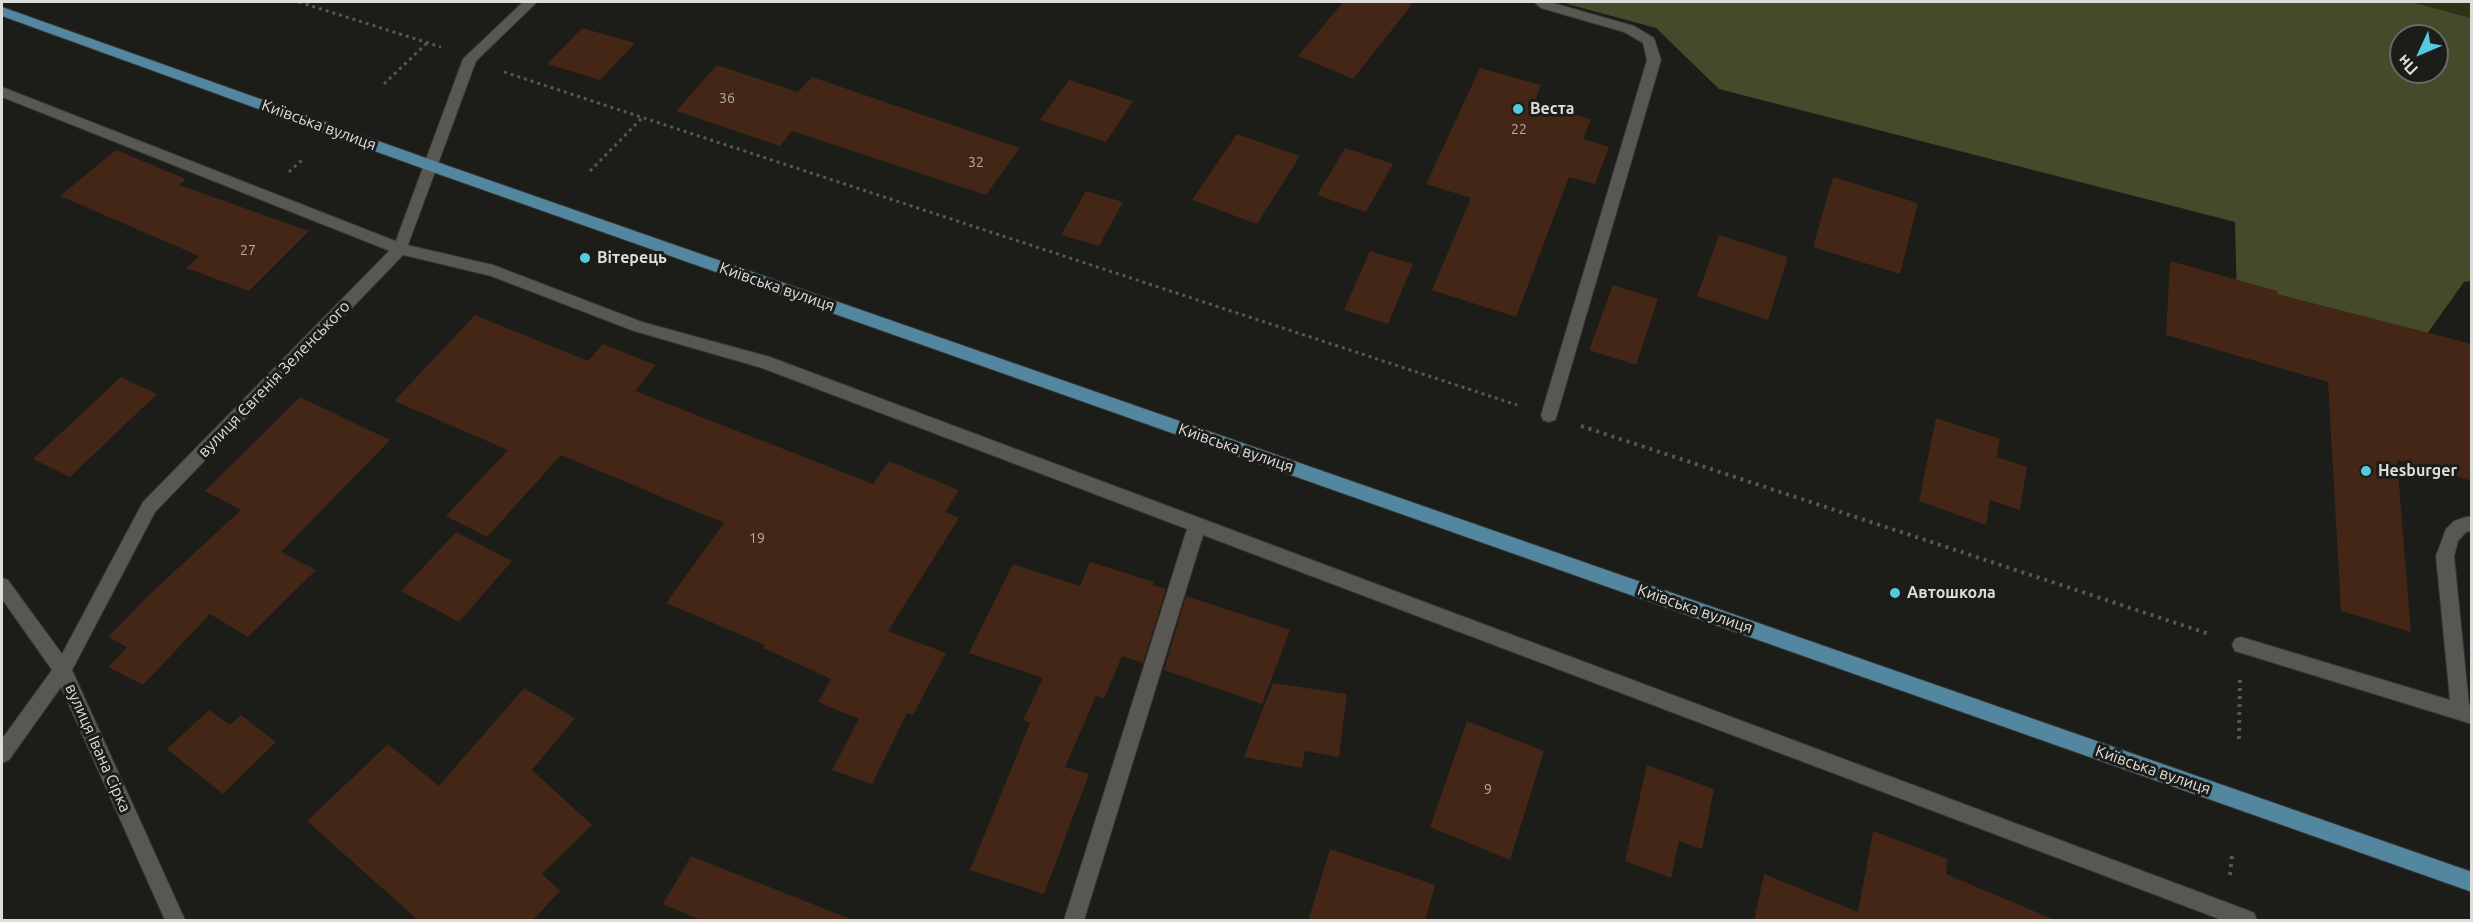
<!DOCTYPE html>
<meta charset="utf-8">
<style>
body{margin:0}
#map{position:relative;width:2473px;height:922px;overflow:hidden;background:#1c1c18;font-family:Ubuntu,sans-serif}
canvas{display:block}
.frame{position:absolute;inset:0;border:3px solid #deddda;pointer-events:none}
.north{position:absolute;left:2389px;top:24px;width:60px;height:60px;box-sizing:border-box;background:#1c1c18;border:2px solid #6a6966;border-radius:50%;rotate:226deg;font-size:16px;font-weight:700;line-height:24px;text-align:center;color:#deddda}
.north::after{content:'';display:block;margin:auto;width:21px;height:27px;background:#55cadf;clip-path:polygon(50% 0,100% 100%,50% 72%,0 100%)}
</style>
<div id="map">
<canvas width="2473" height="922"></canvas>
<div class="frame"></div>
<div class="north">Пн</div>
</div>
<script>
const ctx = document.querySelector('canvas').getContext('2d');
ctx.lineJoin = 'round';
function fillPath(path, color) {
  ctx.fillStyle = color;
  ctx.fill(path, 'evenodd');
}
function strokePath(path, color, width, dash) {
  ctx.strokeStyle = color;
  ctx.lineWidth = width;
  ctx.lineCap = dash ? 'butt' : 'round';
  ctx.setLineDash(dash || []);
  ctx.stroke(path);
}
function drawText(font, color, halo, rows, align = 'center') {
  ctx.font = font + ' Ubuntu,sans-serif';
  ctx.lineWidth = 6;
  ctx.setLineDash([]);
  ctx.textBaseline = 'middle';
  ctx.strokeStyle = halo;
  ctx.fillStyle = color;
  for (const [text, x, y, turn = 0] of rows) {
    ctx.save();
    ctx.translate(x, y);
    ctx.rotate((+turn || 0) * Math.PI / 180);
    ctx.textAlign = isNaN(turn) ? turn : align;
    if (halo) ctx.strokeText(text, 0, 0);
    ctx.fillText(text, 0, 0);
    ctx.restore();
  }
}
fillPath(new Path2D(`
 M2412,2h59v16z`), '#2d3314');
fillPath(new Path2D(`
 M1560,2h852l59,16v263l-7,1 -50,70 -177,-47 -2,-83 -516,-133 -63,-61zM2401,36h36v36h-36z`), '#444a2a');
fillPath(new Path2D(`
 M1343,2h71l-61,77 -55,-23z
 M582,28l53,15 -35,37 -53,-16z
 M717,65l81,27 14,-15 208,71 -34,47 -194,-64 -12,15 -104,-35z
 M1480,68l61,17 -7,18 57,16 -8,20 26,8 -14,37 -26,-7 -53,140 -84,-27 39,-92 -45,-14z
 M1069,80l64,21 -27,41 -66,-22z
 M1237,134l63,22 -43,68 -65,-24z
 M1345,148l48,16 -27,48 -49,-17z
 M116,150l70,29 -7,6 130,46 -60,60 -63,-23 13,-12 -139,-60z
 M1833,177l85,26 -18,71 -87,-27z
 M1086,191l37,11 -24,44 -38,-11z
 M1719,235l69,22 -20,63 -71,-24z
 M1370,251l43,13 -25,60 -44,-14z
 M2170,261l107,30v3l195,50v137l-75,-21 14,172 -70,-21 -13,-229 -162,-47z
 M1613,285l45,14 -22,66 -47,-15z
 M475,315l113,46 15,-17 53,21 -21,26 238,93 16,-23 70,29 -14,22 14,6 -71,113 58,22 -33,62 -6,-2 -35,71 -40,-14 27,-51 -41,-17 13,-23 -68,-31 2,-3 -99,-42 58,-80 -163,-68 -74,82 -41,-21 62,-66 -114,-49z
 M121,377l36,17 -87,83 -37,-18z
 M300,397l90,43 -109,112 35,18 -68,67 -38,-23 -67,71 -35,-18 19,-20 -19,-10 42,-43 91,-84 -36,-19z
 M1936,418l64,21 -3,18 30,10 -7,43 -30,-10 -4,25 -67,-24z
 M456,532l56,29 -53,61 -58,-31z
 M1090,562l64,20 -2,3 14,4 -23,74 -21,-7 -18,43 -8,-3 -31,71 24,7 -45,120 -74,-24 60,-147 -7,-3 20,-42 -74,-25 44,-89 67,22z
 M1186,596l104,34 -28,74 -98,-34z
 M1273,683l74,11 -8,63 -34,-6 -3,17 -58,-11z
 M524,688l51,30 -43,52 60,55 -50,49 18,17 -28,30h-113l-112,-100 81,-77 51,42z
 M209,710l21,15 11,-10 35,27 -53,52 -56,-45z
 M1467,721l77,30 -34,109 -80,-33z
 M1647,765l67,24 -12,60 -23,-8 -8,37 -46,-17z
 M1873,831l75,28 -2,15 111,47h-303l10,-47 94,38z
 M1330,849l105,36 -10,36h-117z
 M691,856l157,62v3h-145l-40,-17z`), '#432616');
const service = new Path2D(`
 M1534,2h16l84,24 20,12 7,22 -104,355 -2,5 -6,2 -6,-2 -2,-5 106,-355 -4,-17 -19,-11 -83,-24z
 M2,87l401,157 90,21 149,57 128,35 1477,553 7,3 3,7h-35l-1019,-385 -119,385h-20l123,-391 -425,-161 -128,-37 -143,-55 -96,-23 -393,-156z
 M2466,517h6v14l-6,1 -8,9 -4,15 15,149 3,1v18l-237,-73 -3,-6 3,-6 6,-2 209,63 -14,-144 10,-27 8,-8z`);
const minor = new Path2D(`
 M523,2h14l-61,59 -71,192 -250,259 -83,158 113,250h-20l-104,-233 -52,73 -7,3v-24l50,-69 -50,-71v-21l6,2 54,74 81,-152 251,-256 69,-187z`);
const primary = new Path2D(`
 M2,7l435,155 2035,710v20l-2045,-722 -425,-154z`);
strokePath(service, '#363533', 2);
strokePath(minor, '#363533', 2);
strokePath(primary, '#363533', 2);
strokePath(new Path2D(`
 M299,2l142,45
 M504,72l1013,333
 M384,84l43,-41
 M590,171l52,-53
 M289,172l14,-13`), '#575753', 3, [3, 4]);
strokePath(new Path2D(`
 M1581,426l628,208
 M2239,739l1,-61
 M2230,875l2,-20`), '#575753', 4, [3, 5]);
fillPath(service, '#585752');
fillPath(minor, '#585752');
fillPath(primary, '#53869f');
for (const [x, y, r, color] of [
 [1518,109,6,"#55cadf"],
 [585,258,6,"#55cadf"],
 [2366,471,6,"#55cadf"],
 [1895,593,6,"#55cadf"]
]) {
  const dot = new Path2D();
  dot.arc(x, y, r, 0, 2 * Math.PI);
  ctx.fillStyle = color;
  ctx.fill(dot);
  strokePath(dot, '#1c1c18', 2);
}
drawText('14px', '#b7afa9', null, [
 ["36",727,98],
 ["22",1519,129],
 ["32",976,162],
 ["27",248,250],
 ["19",757,538],
 ["9",1488,789]
]);
drawText('bold 16px', '#deddda', '#1c1c18', [
 ["Веста",1530,109],
 ["Вітерець",597,258],
 ["Hesburger",2378,471],
 ["Автошкола",1907,593]
], 'left');
drawText('16px', '#deddda', '#1c1c18', [
 ["Київська вулиця",319,125,20],
 ["Київська вулиця",777,287,19],
 ["вулиця Євгенія Зеленського",274,379,-46],
 ["Київська вулиця",1236,448,19],
 ["Київська вулиця",1695,609,19],
 ["вулиця Івана Сірка",98,748,66],
 ["Київська вулиця",2153,770,19]
]);
</script>
